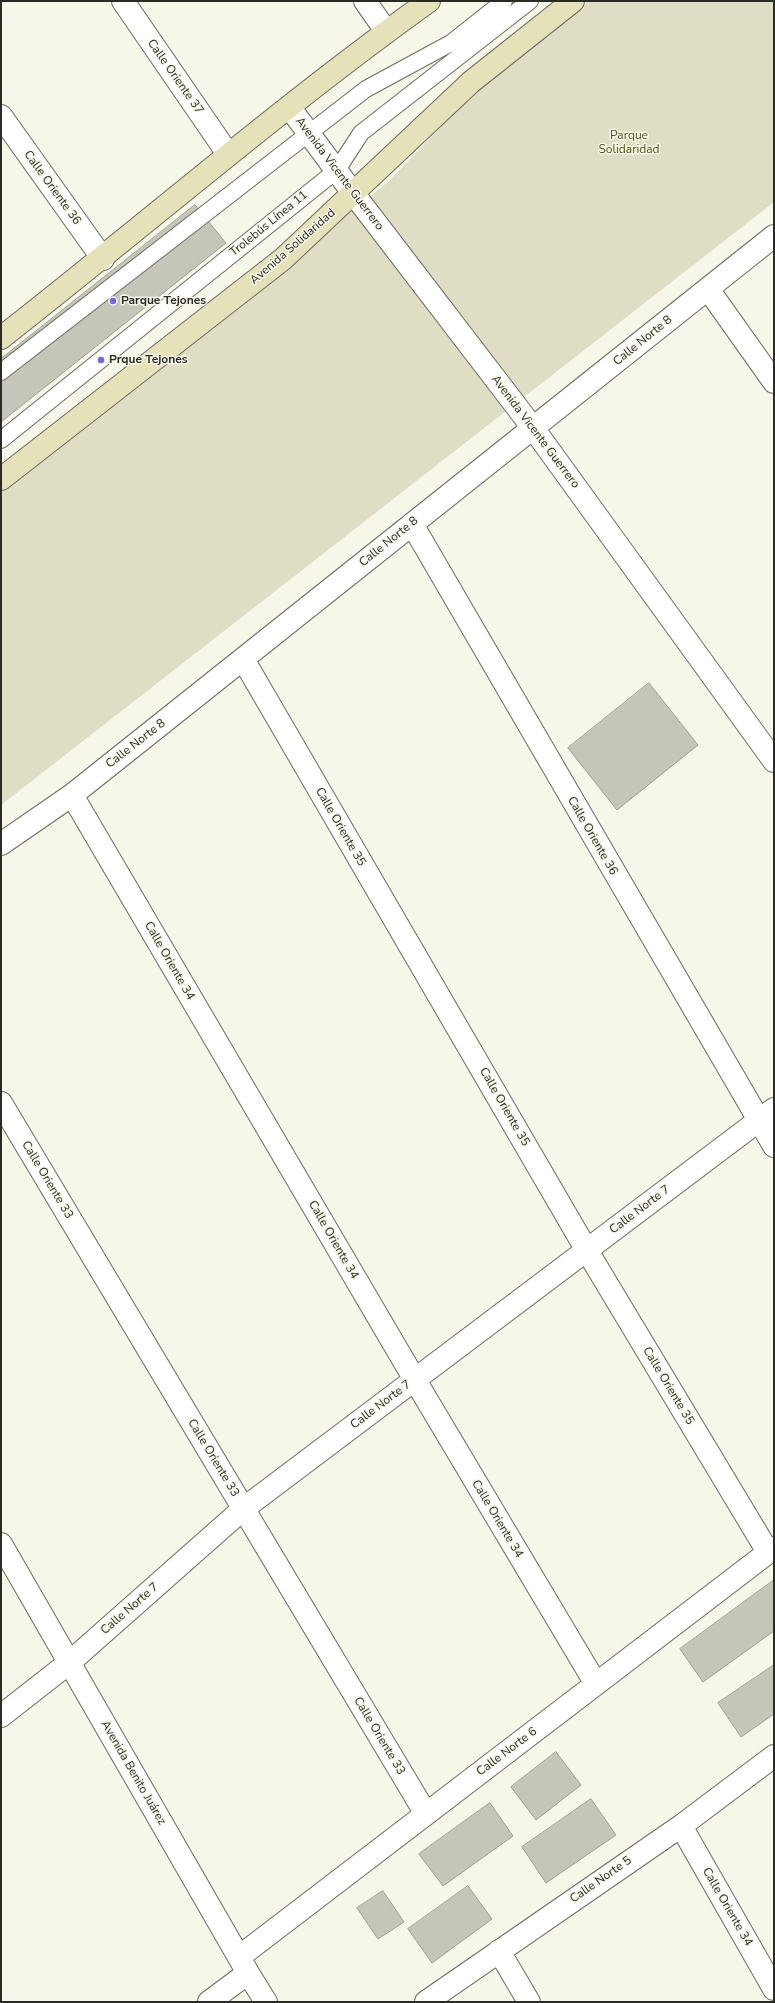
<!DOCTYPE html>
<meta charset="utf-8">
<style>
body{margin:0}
#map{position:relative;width:775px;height:2003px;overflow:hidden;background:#f6f6e9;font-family:"Nunito Sans",sans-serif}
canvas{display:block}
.frame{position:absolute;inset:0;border:2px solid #2b2b26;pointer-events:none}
</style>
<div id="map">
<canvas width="775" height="2003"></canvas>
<div class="frame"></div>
</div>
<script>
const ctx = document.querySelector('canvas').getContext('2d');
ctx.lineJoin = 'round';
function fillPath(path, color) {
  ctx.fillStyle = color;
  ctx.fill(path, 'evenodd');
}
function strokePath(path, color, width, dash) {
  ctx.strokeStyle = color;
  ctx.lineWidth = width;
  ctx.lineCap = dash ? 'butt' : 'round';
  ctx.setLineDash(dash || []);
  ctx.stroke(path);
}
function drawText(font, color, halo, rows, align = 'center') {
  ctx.font = font + ' "Nunito Sans",sans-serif';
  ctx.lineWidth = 3;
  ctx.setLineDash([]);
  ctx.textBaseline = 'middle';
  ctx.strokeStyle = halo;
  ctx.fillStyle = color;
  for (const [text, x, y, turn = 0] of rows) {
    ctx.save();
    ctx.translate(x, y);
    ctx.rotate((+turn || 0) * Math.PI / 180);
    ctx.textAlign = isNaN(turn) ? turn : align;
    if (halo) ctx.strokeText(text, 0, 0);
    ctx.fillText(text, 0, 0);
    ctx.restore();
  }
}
fillPath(new Path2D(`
 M589,1h185v201l-773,603v-318l131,-101 257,-205 88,-92z`), '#dfdec4');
const building = new Path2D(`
 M195,205l31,38 -225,179v-63z
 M649,683l49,62 -81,65 -49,-62z
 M774,1580v51l-71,51 -23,-33z
 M774,1665v49l-33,23 -23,-34z
 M556,1752l25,33 -45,35 -25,-33z
 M591,1799l25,36 -70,48 -24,-36z
 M490,1803l23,33 -70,50 -24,-32z
 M468,1886l24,33 -60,44 -24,-34z
 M383,1891l21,31 -26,17 -21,-31z`);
fillPath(building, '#c6c5b9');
strokePath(building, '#9e9e92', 1);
const lane = new Path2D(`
 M1,372l365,-283 85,-46 53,-42
 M1,440l336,-270 24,-37 169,-132`);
const street = new Path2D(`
 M123,1l105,153
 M365,1l21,30
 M290,108l63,85 180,235 241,333
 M1,116l102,143
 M708,289l66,93
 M412,524l362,622
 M243,659l343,590 182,303
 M72,795l343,585 181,304
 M1,844l71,-49 702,-559
 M1,1103l425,711
 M1,1544l247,429 18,29
 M1,1716l69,-54 173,-153 531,-400
 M681,1826l93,163
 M499,1951l30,51
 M239,1957l535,-409
 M209,2002l39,-29
 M426,2002l255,-176 93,-70`);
const secondary = new Path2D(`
 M1,338c143,-112 280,-231 428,-337
 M1,479l282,-220 188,-177 102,-81`);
strokePath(lane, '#6d6c61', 18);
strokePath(street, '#6d6c61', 24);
strokePath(secondary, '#6d6c61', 24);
strokePath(lane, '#fff', 16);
strokePath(street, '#fff', 22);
strokePath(secondary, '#e5e2ba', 22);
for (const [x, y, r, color] of [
 [113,301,4,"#7768e3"],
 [101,360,4,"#7768e3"]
]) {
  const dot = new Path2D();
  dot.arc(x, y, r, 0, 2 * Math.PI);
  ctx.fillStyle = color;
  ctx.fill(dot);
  strokePath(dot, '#f6f6e9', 1.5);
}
drawText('12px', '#2b2b26', '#f6f6e9', [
 ["Calle Oriente 37",175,77,55],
 ["Avenida Vicente Guerrero",339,174,53],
 ["Calle Oriente 36",52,188,54],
 ["Trolebús Línea 11",269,224,-39],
 ["Avenida Solidaridad",293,247,-41],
 ["Calle Norte 8",643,341,-39],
 ["Avenida Vicente Guerrero",535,432,53],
 ["Calle Norte 8",389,542,-39],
 ["Calle Norte 8",136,744,-38],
 ["Calle Oriente 35",340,827,60],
 ["Calle Oriente 36",592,836,60],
 ["Calle Oriente 34",169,961,60],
 ["Calle Oriente 35",504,1107,60],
 ["Calle Oriente 33",47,1180,59],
 ["Calle Norte 7",640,1210,-37],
 ["Calle Oriente 34",333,1240,60],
 ["Calle Oriente 35",668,1386,59],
 ["Calle Norte 7",381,1405,-37],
 ["Calle Oriente 33",213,1458,59],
 ["Calle Oriente 34",497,1519,59],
 ["Calle Norte 7",130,1609,-41],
 ["Calle Oriente 33",379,1736,59],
 ["Calle Norte 6",507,1752,-37],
 ["Avenida Benito Juárez",133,1773,60],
 ["Calle Norte 5",601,1880,-35],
 ["Calle Oriente 34",727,1907,60]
]);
drawText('12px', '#58530b', '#f6f6e9', [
 ["Parque",629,136],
 ["Solidaridad",629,150]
]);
drawText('bold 12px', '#2b2b26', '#f6f6e9', [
 ["Parque Tejones",121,301],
 ["Prque Tejones",109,360]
], 'left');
</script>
